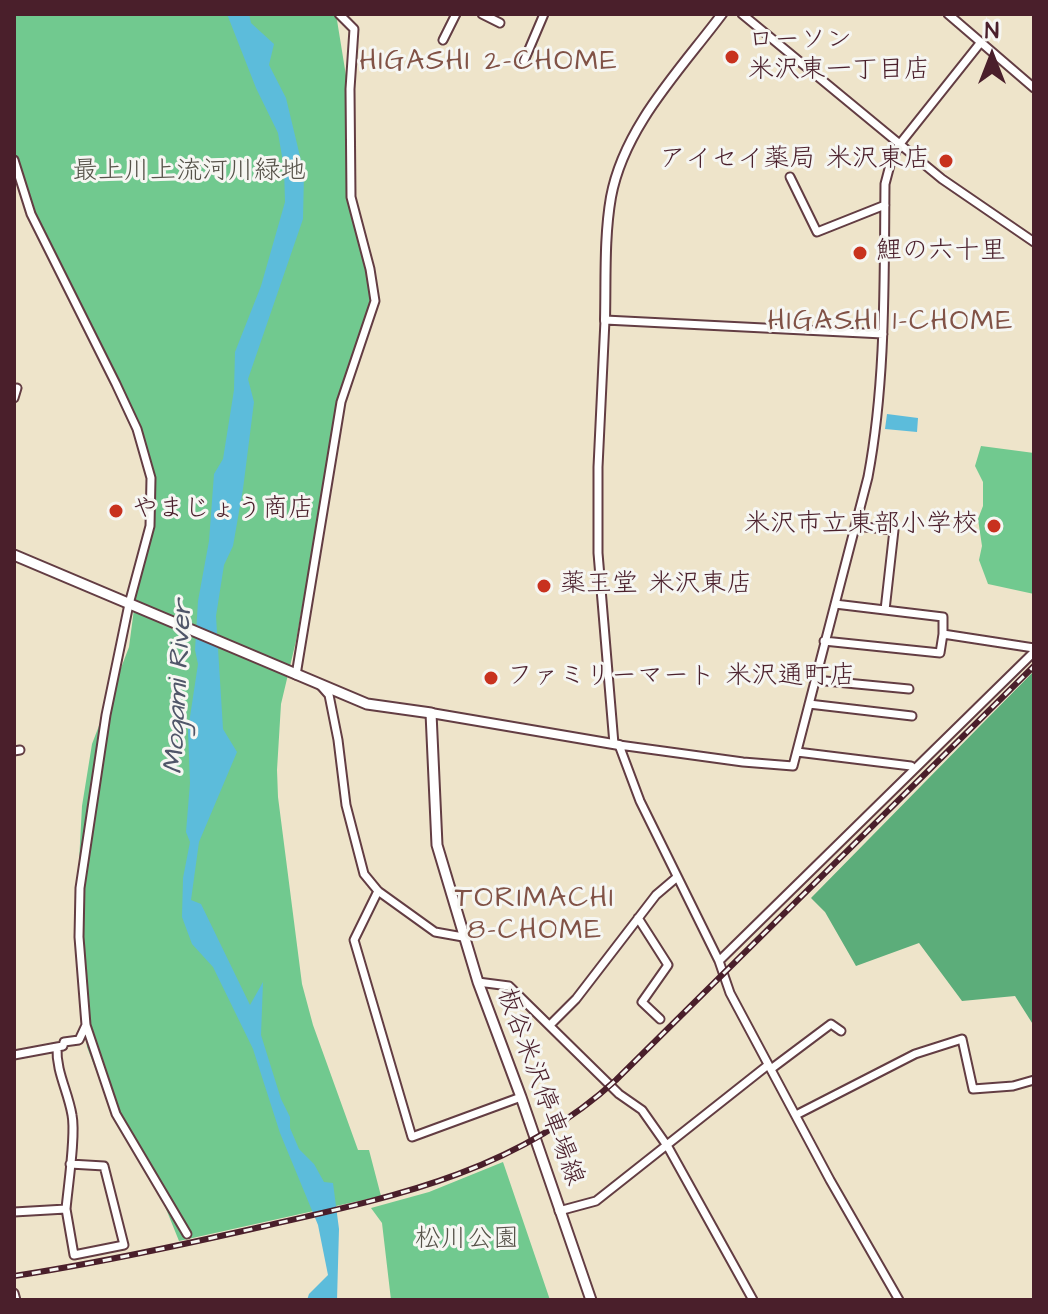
<!DOCTYPE html>
<meta charset="utf-8">
<style>
body{margin:0}
#map{position:relative;width:1048px;height:1314px;overflow:hidden;background:#eee4ca;font-family:"Architects Daughter",sans-serif}
canvas{display:block}
.frame{position:absolute;inset:0;border:16px solid #4a1f2b;pointer-events:none}
.north{position:absolute;left:952px;top:16px;width:80px;height:80px;-webkit-text-stroke:6px #f6f6f2;paint-order:stroke;rotate:0deg;font-size:22px;font-weight:700;line-height:32px;text-align:center;color:#4a1f2b}
.north::after{content:'';display:block;margin:auto;width:28px;height:36px;background:#4a1f2b;clip-path:polygon(50% 0,100% 100%,50% 72%,0 100%)}
</style>
<div id="map">
<canvas width="1048" height="1314"></canvas>
<div class="frame"></div>
<div class="north">N</div>
</div>
<script>
const ctx = document.querySelector('canvas').getContext('2d');
ctx.lineJoin = 'round';
function fillPath(path, color) {
  ctx.fillStyle = color;
  ctx.fill(path, 'evenodd');
}
function strokePath(path, color, width, dash) {
  ctx.strokeStyle = color;
  ctx.lineWidth = width;
  ctx.lineCap = dash ? 'butt' : 'round';
  ctx.setLineDash(dash || []);
  ctx.stroke(path);
}
function drawText(font, color, halo, rows, align = 'center') {
  ctx.font = font + ' "Architects Daughter","Klee One",sans-serif';
  ctx.lineWidth = 6;
  ctx.setLineDash([]);
  ctx.textBaseline = 'middle';
  ctx.strokeStyle = halo;
  ctx.fillStyle = color;
  for (const [text, x, y, turn = 0] of rows) {
    ctx.save();
    ctx.translate(x, y);
    ctx.rotate((+turn || 0) * Math.PI / 180);
    ctx.textAlign = isNaN(turn) ? turn : align;
    if (halo) ctx.strokeText(text, 0, 0);
    ctx.fillText(text, 0, 0);
    ctx.restore();
  }
}
fillPath(new Path2D(`
 M14,14h322l12,74 -2,74 2,37 24,100 -33,102 -43,240 -15,63 -4,66 1,27 24,187 11,41 45,125h11l12,46 -202,45 -21,-52 -45,-74 -26,-68 -12,-110 7,-131 10,-62 37,-97 7,-53 17,-68 3,-48 -17,-49 -105,-215 -14,-43 -6,-24z
 M981,446l53,7v141l-46,-10 -9,-24 3,-14 -4,-27 5,-13v-24l-8,-16z
 M503,1162l47,138h-159l-9,-77 -11,-15 58,-16z`), '#71c98f');
fillPath(new Path2D(`
 M1034,671v355l-19,-30 -53,5 -43,-58 -63,23 -31,-54 -14,-14z`), '#5cad7a');
fillPath(new Path2D(`
 M227,14h22l2,9 23,21 -5,21 17,33 18,75 -1,46 -55,160 6,23 -11,87 -10,57 -9,19 -8,51 7,113 14,23 -38,90 -8,58 10,4 49,101 13,-23 -2,53 20,64 9,18v11l9,21 15,15 10,18 9,1 6,46 -2,71h-30l2,-6 19,-19 -10,-50 -38,-92 -27,-84 -40,-82 -21,-23 -10,-27 1,-39 7,-36 -4,-10 4,-49 -2,-53 10,-66 -3,-14 3,-49 11,-60 5,-67 9,-15 11,-69 1,-38 26,-66 24,-84 -1,-34 -6,-35 -22,-45z
 M887,414l31,4 -1,14 -32,-3z`), '#5cbcdb');
const minor = new Path2D(`
 M482,14l18,9
 M742,14l200,165 92,63
 M948,14l86,74
 M443,40l13,-26
 M524,61l20,-47
 M14,160l17,54 85,170 21,45 14,49 -1,48 -21,78 -23,111 -26,173 -1,49 7,88 30,89 71,120
 M790,177l27,55 68,-27
 M14,398l3,-10
 M855,526l39,4 -9,80
 M835,604l108,13v17
 M824,641l116,12 3,-19 91,14
 M296,675l45,-273 34,-101 -5,-32 -19,-72 -1,-108 4,-60 -15,-15
 M815,680l94,9
 M321,686l8,9 9,45 8,65 18,69 14,17 57,41 28,5
 M809,704l103,12
 M614,744l-16,-191v-86l7,-147 278,14
 M14,751l6,-1
 M797,752l114,14
 M378,891l-24,49 58,197 109,-40
 M638,918l30,47 -26,37 18,17
 M719,961l315,-309
 M478,982l31,4 110,108 23,16 26,37 85,153
 M550,1025l26,-26 80,-104 20,-17
 M57,1047c-1,25 11,44 15,68 4,20 -4,71 -6,94
 M14,1055l43,-8 6,-1 1,-4 15,-2 7,-15
 M771,1069l60,-45 10,7
 M796,1115l119,-61 47,-15 11,50 40,-3 21,-6
 M559,1211l37,-10 172,-136
 M14,1212l52,-3 8,46 50,-10 -20,-79 -34,-2
 M14,1293l2,7
 M899,1300l-69,-120 -100,-187 -11,-32 -79,-160 -21,-56 124,17 50,4 75,-289c18,-96 16,-195 17,-293l5,-19 9,-20 82,-103`);
const tertiary = new Path2D(`
 M605,320c1,-40 -1,-83 6,-123 13,-70 69,-127 111,-183
 M431,713l188,32`);
const secondary = new Path2D(`
 M14,555l353,149 64,9 6,132 41,137 43,115 70,203`);
strokePath(minor, '#633d43', 11);
strokePath(tertiary, '#633d43', 12);
strokePath(secondary, '#633d43', 13);
strokePath(minor, '#fff', 7);
strokePath(tertiary, '#fff', 8);
strokePath(secondary, '#fff', 9);
const rail = new Path2D(`
 M14,1276c85,-13 168,-31 251,-50 128,-29 251,-54 351,-146l418,-414`);
strokePath(rail, '#4a1f2b', 6);
strokePath(rail, '#f6f6f2', 3, [9]);
for (const [x, y, r, color] of [
 [732,57,8,"#c8321e"],
 [946,161,8,"#c8321e"],
 [860,253,8,"#c8321e"],
 [116,511,8,"#c8321e"],
 [994,526,8,"#c8321e"],
 [544,586,8,"#c8321e"],
 [491,678,8,"#c8321e"]
]) {
  const dot = new Path2D();
  dot.arc(x, y, r, 0, 2 * Math.PI);
  ctx.fillStyle = color;
  ctx.fill(dot);
  strokePath(dot, '#f6f6f2', 3);
}
drawText('26px', '#4a1f2b', '#f6f6f2', [
 ["ローソン",748,42],
 ["米沢東一丁目店",748,72],
 ["アイセイ薬局 米沢東店",930,161,"right"],
 ["鯉の六十里",876,253],
 ["やまじょう商店",132,511],
 ["米沢市立東部小学校",978,526,"right"],
 ["薬王堂 米沢東店",560,586],
 ["ファミリーマート 米沢通町店",507,678]
], 'left');
drawText('26px', '#565249', '#f6f6f2', [
 ["最上川上流河川緑地",189,173],
 ["松川公園",467,1241]
]);
drawText('26px', '#4a1f2b', '#f6f6f2', [
 ["板谷米沢停車場線",539,1087,70]
]);
ctx.letterSpacing = '2px';
drawText('28px', '#815246', '#f6f6f2', [
 ["HIGASHI 2-CHOME",489,63],
 ["HIGASHI 1-CHOME",891,323],
 ["TORIMACHI",535,900],
 ["8-CHOME",535,932]
]);
ctx.letterSpacing = '0px';
drawText('italic 28px', '#505669', '#f6f6f2', [
 ["Mogami River",180,687,-87]
]);
</script>
